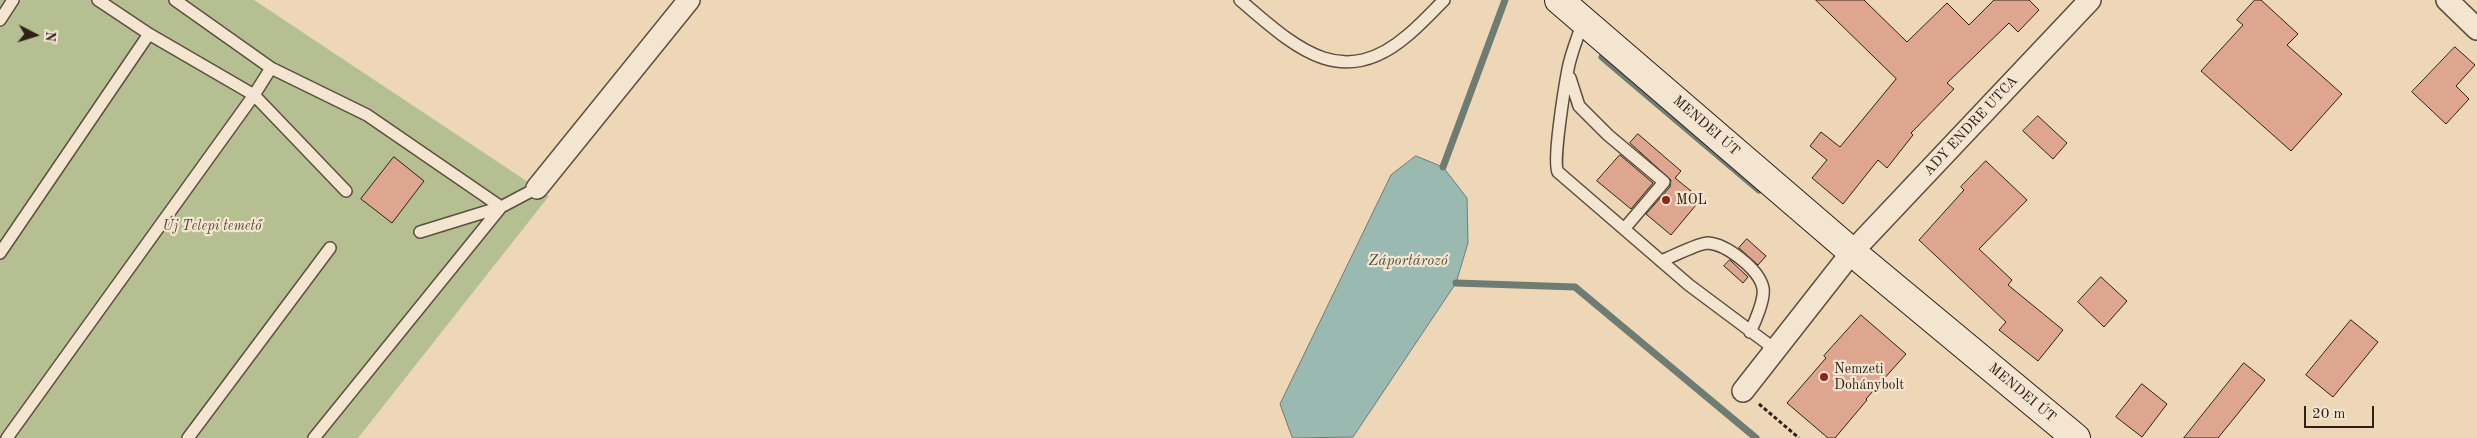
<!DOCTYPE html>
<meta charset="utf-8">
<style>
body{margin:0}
#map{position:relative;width:2477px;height:438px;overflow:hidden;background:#edd7b6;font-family:"Old Standard TT",serif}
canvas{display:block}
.north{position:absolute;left:10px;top:10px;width:50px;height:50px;-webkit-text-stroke:4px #f3e5d0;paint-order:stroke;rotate:95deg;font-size:14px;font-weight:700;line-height:20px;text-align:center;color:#2f2118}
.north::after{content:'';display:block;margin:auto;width:18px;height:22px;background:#2f2118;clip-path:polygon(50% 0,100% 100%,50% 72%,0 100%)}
.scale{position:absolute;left:2304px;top:406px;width:70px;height:22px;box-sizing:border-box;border:2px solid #2f2118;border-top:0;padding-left:6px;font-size:15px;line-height:18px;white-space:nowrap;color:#2f2118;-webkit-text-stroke:4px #f3e5d0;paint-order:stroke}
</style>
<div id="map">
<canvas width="2477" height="438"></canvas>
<div class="north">N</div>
<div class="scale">20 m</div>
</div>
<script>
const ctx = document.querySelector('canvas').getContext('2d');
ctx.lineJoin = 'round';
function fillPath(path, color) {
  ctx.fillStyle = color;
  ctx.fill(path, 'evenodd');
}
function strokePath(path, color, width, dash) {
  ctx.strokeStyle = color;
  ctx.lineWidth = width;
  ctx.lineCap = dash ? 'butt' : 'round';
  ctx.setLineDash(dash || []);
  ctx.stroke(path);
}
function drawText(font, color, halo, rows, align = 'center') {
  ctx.font = font + ' "Old Standard TT",serif';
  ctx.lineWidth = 4.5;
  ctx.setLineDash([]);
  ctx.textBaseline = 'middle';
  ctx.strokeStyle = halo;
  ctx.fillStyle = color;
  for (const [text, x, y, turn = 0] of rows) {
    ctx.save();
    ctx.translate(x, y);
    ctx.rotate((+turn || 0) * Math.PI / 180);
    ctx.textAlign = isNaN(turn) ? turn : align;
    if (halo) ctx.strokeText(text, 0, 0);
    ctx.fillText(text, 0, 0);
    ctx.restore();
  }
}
fillPath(new Path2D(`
 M0,0h254l295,196 -191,242h-358z`), '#b5bf91');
const water = new Path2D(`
 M1416,156l27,11 24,31 1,45 -12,40 -103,154 -59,1 -2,-1 -12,-33 111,-229z`);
fillPath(water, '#99b9b1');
strokePath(water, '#6f7c74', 1);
strokePath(new Path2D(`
 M1602,57l157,133
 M1443,167l62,-167
 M1456,283l119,4 181,151`), '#6f7c74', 7);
const building = new Path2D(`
 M1816,0h48l43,42 40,-39 22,22 25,-25h35l10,10 -21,22 -9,-9 -62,60 7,6 -43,44 2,2 -26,33 -9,-8 -35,44 -31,-26 15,-18 -17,-14 11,-14 19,15 56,-68z
 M2255,0h6l37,34 -11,11 55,49 -51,57 -90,-80 42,-46 -6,-5z
 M2455,47l20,18 -19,21 13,13 -23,25 -34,-32z
 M2038,116l29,27 -14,16 -30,-28z
 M1638,134l43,37 -6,7 26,21 -30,36 -25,-21 24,-27 1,-7 -41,-37z
 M1620,155l33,28 -22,26 -34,-28z
 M394,157l30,24 -32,42 -31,-24z
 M1986,161l41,39 -48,49 33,31 -4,5 55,45 -25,31 -39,-31 7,-8 -87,-82 45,-50 -3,-3z
 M1747,239l19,17 -8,9 -19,-17z
 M1730,260l18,17 -5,6 -19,-17z
 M2101,277l26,24 -23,26 -26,-25z
 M1861,315l45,39 -40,45 1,1 -32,38h-7l-41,-35 39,-45 -2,-2z
 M2351,320l27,22 -45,55 -27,-22z
 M2244,363l21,17 -47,58h-34z
 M2142,384l25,20 -25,33 -26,-20z`);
fillPath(building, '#dea68f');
strokePath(building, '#2f2118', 1);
const lane = new Path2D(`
 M175,0l96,68 -17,27 92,96
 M1240,0c54,46 101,93 168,35 13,-11 24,-23 36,-35
 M0,20l13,-20
 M1583,21c-5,16 -12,32 -15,48 -3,16 -16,94 -10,103l131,113 87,65
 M271,68l96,47 134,92
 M1570,78l9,28 29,29 56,47 -40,47
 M420,232l81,-25
 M0,253l149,-219 -51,-34
 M1661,261c11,-4 37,-18 47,-18 18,1 51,26 55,45 2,11 -8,34 -13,44
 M7,438l247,-343 -105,-61
 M188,438l142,-190
 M314,438l187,-231 36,-19`);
const street = new Path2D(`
 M2447,0l30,29
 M537,188l152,-188
 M1743,391l109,-139 238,-252`);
const secondary = new Path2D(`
 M1559,0l293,252 224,186`);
strokePath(lane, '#5e4e40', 14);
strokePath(street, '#5e4e40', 24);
strokePath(secondary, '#2f2118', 30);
strokePath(new Path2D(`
 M1759,404l40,34`), '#2f2118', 3, [4, 2.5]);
strokePath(lane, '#f3e5d0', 11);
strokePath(street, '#f3e5d0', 21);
strokePath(secondary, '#f3e5d0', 28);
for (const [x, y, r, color] of [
 [1666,200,5,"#8f2418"],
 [1824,377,5,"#8f2418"]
]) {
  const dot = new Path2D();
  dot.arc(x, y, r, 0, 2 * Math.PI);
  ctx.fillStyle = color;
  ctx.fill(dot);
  strokePath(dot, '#f3e5d0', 2);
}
drawText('14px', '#2f2118', '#f3e5d0', [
 ["MENDEI ÚT",1706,126,41],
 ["ADY ENDRE UTCA",1971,126,-47],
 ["MENDEI ÚT",2022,393,40]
]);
drawText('14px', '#2f2118', '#f3e5d0', [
 ["MOL",1676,200],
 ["Nemzeti",1834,369],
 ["Dohánybolt",1834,385]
], 'left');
drawText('italic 14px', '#504836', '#f3e5d0', [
 ["Új Telepi temető",212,226]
]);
drawText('italic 15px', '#4f4f46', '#f3e5d0', [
 ["Záportározó",1408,261]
]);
</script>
